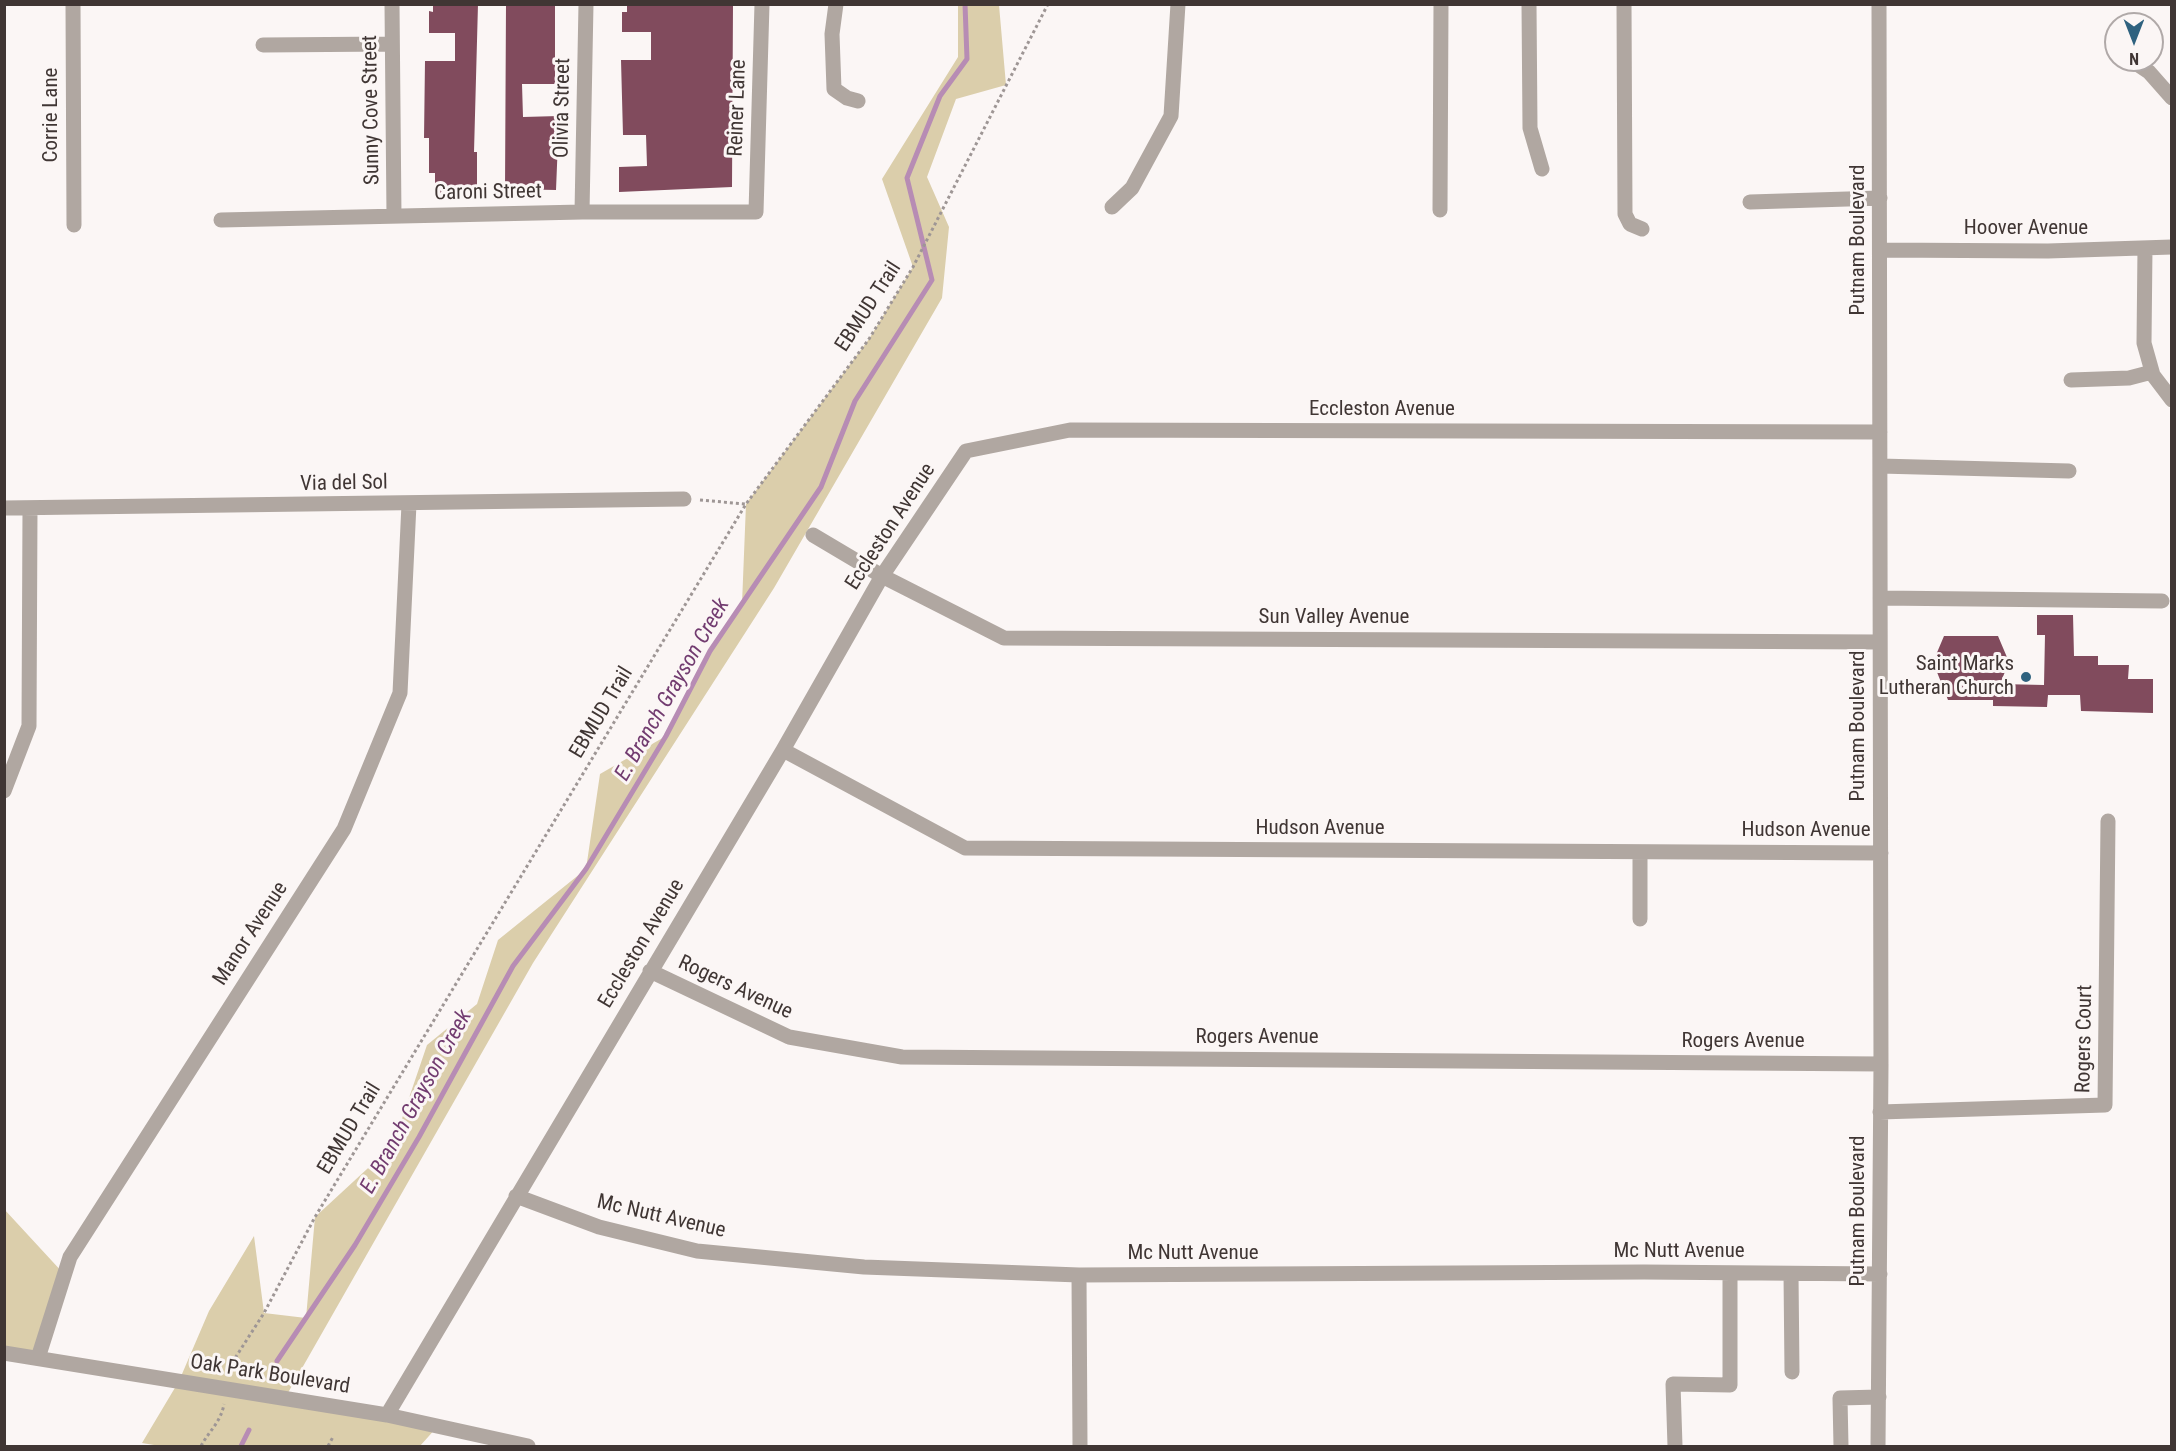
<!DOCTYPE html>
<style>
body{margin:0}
#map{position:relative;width:2176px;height:1451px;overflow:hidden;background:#fbf6f5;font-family:"Roboto Condensed",sans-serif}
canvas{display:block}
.frame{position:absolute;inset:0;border:6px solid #403634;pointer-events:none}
.north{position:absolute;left:2104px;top:12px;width:60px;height:60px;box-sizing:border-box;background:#fbf6f5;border:2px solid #b0a9a8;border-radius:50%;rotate:180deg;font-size:16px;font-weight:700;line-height:24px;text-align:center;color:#403634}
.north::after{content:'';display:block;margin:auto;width:21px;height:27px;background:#2f627f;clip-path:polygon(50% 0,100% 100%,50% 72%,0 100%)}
</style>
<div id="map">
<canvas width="2176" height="1451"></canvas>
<div class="frame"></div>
<div class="north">N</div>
</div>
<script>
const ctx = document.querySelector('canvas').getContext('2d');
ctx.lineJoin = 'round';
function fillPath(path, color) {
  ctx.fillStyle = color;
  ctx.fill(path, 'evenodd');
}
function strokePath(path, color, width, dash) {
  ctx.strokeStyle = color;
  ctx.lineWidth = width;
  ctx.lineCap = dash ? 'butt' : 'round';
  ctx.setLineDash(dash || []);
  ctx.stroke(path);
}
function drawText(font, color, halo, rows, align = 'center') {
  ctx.font = font + ' "Roboto Condensed",sans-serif';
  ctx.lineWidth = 6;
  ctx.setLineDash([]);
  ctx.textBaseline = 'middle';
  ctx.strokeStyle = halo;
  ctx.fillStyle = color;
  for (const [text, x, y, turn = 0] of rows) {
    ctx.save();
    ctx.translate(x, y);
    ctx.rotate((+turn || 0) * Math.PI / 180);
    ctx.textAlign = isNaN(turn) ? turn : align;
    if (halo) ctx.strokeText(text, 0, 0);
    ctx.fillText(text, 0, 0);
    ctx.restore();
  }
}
fillPath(new Path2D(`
 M958,5h41l7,80 -50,14 -29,78 22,50 -7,71 -168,290 -241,375 -248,435 152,29 -17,19h-260l-18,-3 37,-62 30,-70 45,-75 10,77 42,5 9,-101 78,-72 34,-100 50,-41 21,-64 88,-71 14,-95 66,-38 44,-85 32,-47 4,-100 123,-165 44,-72 -31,-88 76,-122z
 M4,1209l60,65 -26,84 -33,-5z`), '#dbceab');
strokePath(new Path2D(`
 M277,1361l78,-116 64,-108 94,-171 73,-97 80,-133 44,-85 111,-164 34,-86 77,-121 -25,-102 33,-82 27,-37 -2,-55
 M241,1446l8,-16`), '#b78cb4', 5);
fillPath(new Path2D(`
 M433,4h45l-4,148h3v41h-42v-20h-6v-35h-5l1,-77h30v-28h-26v-22l4,1z
 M506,4h49v80h-33l1,33 36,-1 -3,74 -51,-1z
 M627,4h106l-1,183 -113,5v-25l28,-1 -1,-31h-23l-2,-75h30v-28h-29v-20h5z
 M2037,615h36l1,41h24v9h31l-1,14h25v34l-72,-2 -1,-16h-32l-1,12 -54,-1v-6h-45l-15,-38 11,-26h54l11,26 -9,22 44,1 1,-50h-8z`), '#814b5d');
strokePath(new Path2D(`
 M700,500l45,4
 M229,1374l1,-8 34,-53 51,-96 431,-713 123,-165 44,-72 135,-263
 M201,1446c8,-15 20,-24 23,-42
 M328,1446l5,-9`), '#9e9695', 3, [3, 3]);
strokePath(new Path2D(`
 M73,4l1,221
 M392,4l2,212
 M836,4l-4,30 2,55 13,9 11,3
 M1529,4l1,124 12,41
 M1624,4l1,210 5,10 12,5
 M263,45l129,-1
 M2131,60l18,12 23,26
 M1750,202l130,-4
 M1112,207l20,-19 39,-72 7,-112
 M1440,210l1,-206
 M582,212l4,-208
 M221,220l361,-8h174l6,-208
 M2145,248l-1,95 9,32 19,25
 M1880,250l168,1 124,-4
 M2071,380l58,-2 23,-6
 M1880,466l189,5
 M4,508l680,-9
 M813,535l69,41 122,62 876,4
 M1880,598l282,3
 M783,750l182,98 916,5
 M4,791l25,-65 1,-217
 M1640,852v67
 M650,971l139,66 113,20 979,7
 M1880,1112l225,-7 3,-284
 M516,1196l83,31 98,24 167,16 215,8 565,-3 236,2
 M1791,1274l1,98
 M1079,1275l1,171
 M4,1353l383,62 141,31
 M38,1358l32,-101 274,-428 56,-136 9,-189
 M387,1415l396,-665 99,-174 84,-125 104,-21 810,2
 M1675,1446l-2,-62 57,1v-112
 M1841,1446l-1,-48 39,-1
 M1878,1446l3,-382 -2,-1060`), '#b0a7a1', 15);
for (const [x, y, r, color] of [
 [2026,677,6,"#2f627f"]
]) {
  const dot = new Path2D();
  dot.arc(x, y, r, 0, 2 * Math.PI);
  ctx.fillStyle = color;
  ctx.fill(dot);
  strokePath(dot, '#fbf6f5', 2);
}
drawText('21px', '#403634', '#fbf6f5', [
 ["Olivia Street",563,108,-89],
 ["Reiner Lane",738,108,-88],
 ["Sunny Cove Street",372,110,-91],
 ["Corrie Lane",52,115,-90],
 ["Caroni Street",488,193,-1],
 ["Hoover Avenue",2026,229],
 ["Putnam Boulevard",1859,240,-90],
 ["EBMUD Trail",869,307,-57],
 ["Eccleston Avenue",1382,410],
 ["Via del Sol",344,484,-1],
 ["Eccleston Avenue",891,527,-57],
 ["Sun Valley Avenue",1334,618],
 ["EBMUD Trail",602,713,-59],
 ["Putnam Boulevard",1859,726,-90],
 ["Hudson Avenue",1320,829],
 ["Hudson Avenue",1806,831],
 ["Manor Avenue",251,934,-57],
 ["Eccleston Avenue",642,944,-59],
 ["Rogers Avenue",735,988,25],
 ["Rogers Avenue",1257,1038],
 ["Rogers Court",2085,1039,-89],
 ["Rogers Avenue",1743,1042],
 ["EBMUD Trail",350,1129,-59],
 ["Putnam Boulevard",1859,1211,-90],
 ["Mc Nutt Avenue",661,1217,13],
 ["Mc Nutt Avenue",1679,1252],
 ["Mc Nutt Avenue",1193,1254],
 ["Oak Park Boulevard",270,1375,9]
]);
drawText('21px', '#403634', '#fbf6f5', [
 ["Saint Marks",2014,665],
 ["Lutheran Church",2014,689]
], 'right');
drawText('italic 22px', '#723c70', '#fbf6f5', [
 ["E. Branch Grayson Creek",673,690,-60],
 ["E. Branch Grayson Creek",417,1102,-61]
]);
</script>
